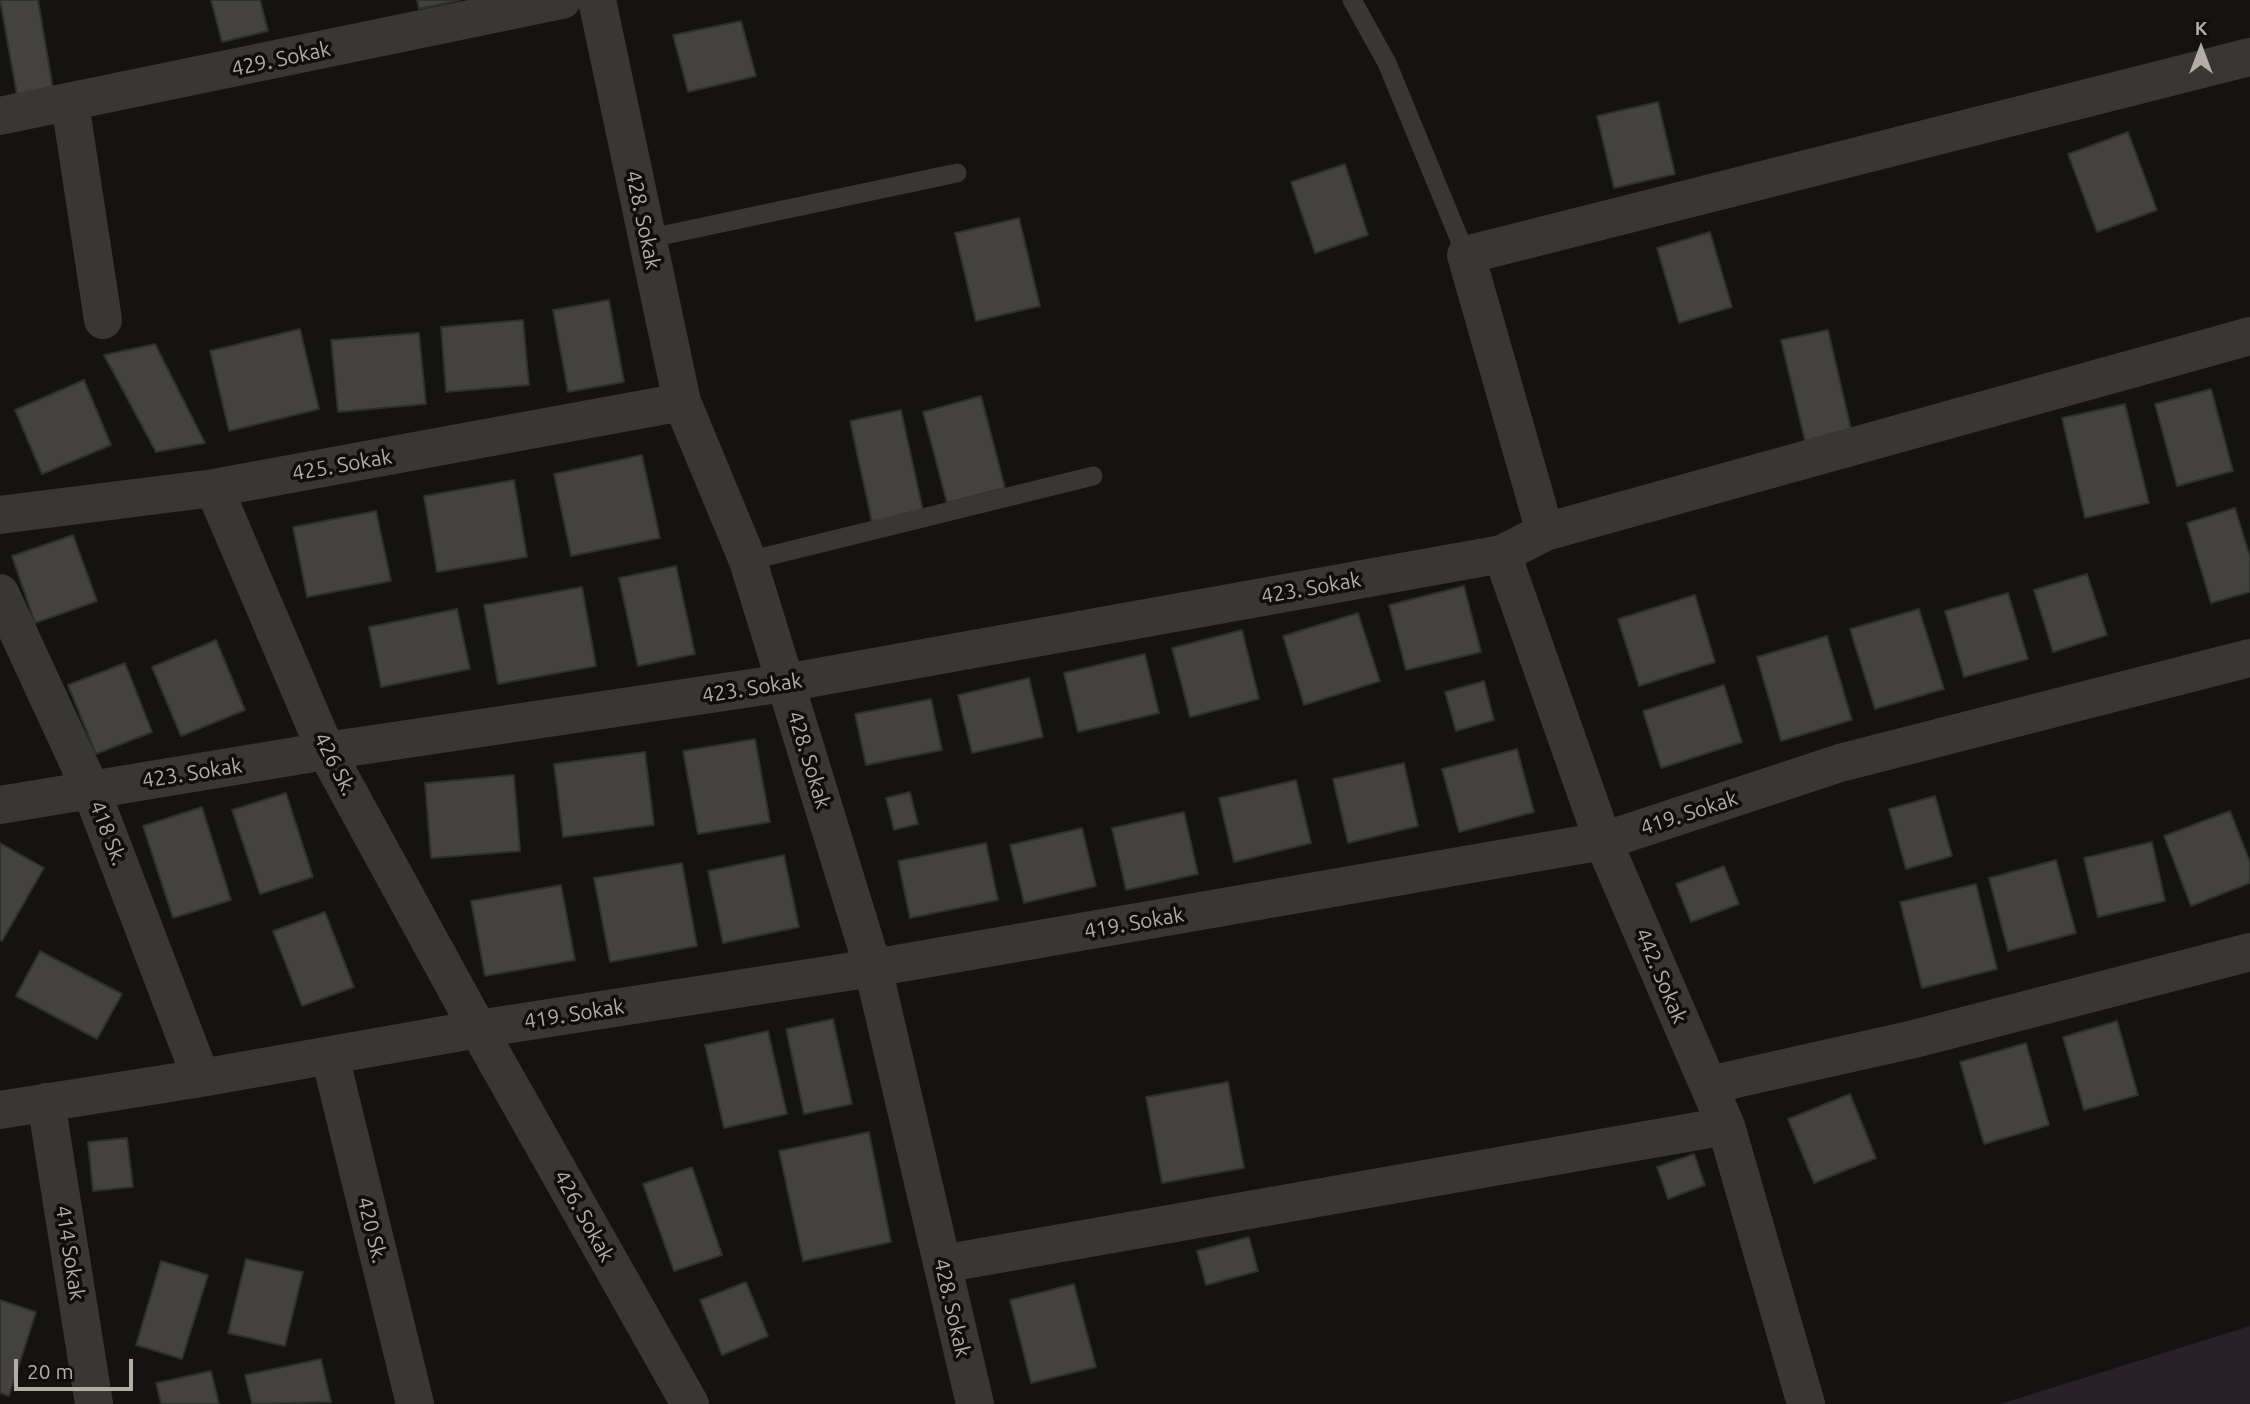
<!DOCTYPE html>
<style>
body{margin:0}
#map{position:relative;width:2250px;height:1404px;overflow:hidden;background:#141312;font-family:Ubuntu,sans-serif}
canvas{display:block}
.north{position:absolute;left:2166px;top:14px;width:70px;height:70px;-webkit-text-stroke:5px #0f0e0d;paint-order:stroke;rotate:0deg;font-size:19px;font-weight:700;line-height:28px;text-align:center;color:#b3ada5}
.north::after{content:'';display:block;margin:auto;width:24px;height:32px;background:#b3ada5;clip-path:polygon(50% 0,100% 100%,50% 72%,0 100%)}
.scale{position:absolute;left:14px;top:1359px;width:119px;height:32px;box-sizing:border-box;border:4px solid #b3ada5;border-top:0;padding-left:9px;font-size:21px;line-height:24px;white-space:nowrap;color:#b3ada5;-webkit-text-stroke:5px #0f0e0d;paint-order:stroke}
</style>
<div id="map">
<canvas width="2250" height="1404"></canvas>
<div class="north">K</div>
<div class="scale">20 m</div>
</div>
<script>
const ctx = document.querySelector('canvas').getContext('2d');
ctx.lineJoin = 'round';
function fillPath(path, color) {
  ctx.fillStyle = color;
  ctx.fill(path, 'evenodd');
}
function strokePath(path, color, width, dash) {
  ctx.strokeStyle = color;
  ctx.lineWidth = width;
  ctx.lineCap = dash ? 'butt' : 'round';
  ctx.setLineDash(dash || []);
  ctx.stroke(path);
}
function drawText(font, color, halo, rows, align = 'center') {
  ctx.font = font + ' Ubuntu,sans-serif';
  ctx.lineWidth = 7;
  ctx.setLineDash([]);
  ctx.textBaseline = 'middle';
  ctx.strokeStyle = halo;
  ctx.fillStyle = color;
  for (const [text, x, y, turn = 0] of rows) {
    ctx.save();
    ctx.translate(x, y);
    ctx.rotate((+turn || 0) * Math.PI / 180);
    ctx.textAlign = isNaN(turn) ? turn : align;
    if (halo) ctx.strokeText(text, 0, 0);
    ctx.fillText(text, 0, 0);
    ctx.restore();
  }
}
fillPath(new Path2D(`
 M2250,1326v78h-250z`), '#282128');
const building = new Path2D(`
 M0,0h38l15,89 -36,6z
 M211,0h49l8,31 -46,11z
 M417,0h43l-41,9z
 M741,21l15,55 -68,16 -15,-57z
 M1658,102l17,72 -61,14 -17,-72z
 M2128,132l29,78 -60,22 -29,-78z
 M1345,164l23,71 -53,18 -24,-71z
 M1019,218l21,88 -64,15 -21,-88z
 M1710,232l22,75 -53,16 -22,-75z
 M609,300l15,82 -56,10 -15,-82z
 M523,320l6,65 -83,7 -5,-65z
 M300,329l19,80 -90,22 -19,-80z
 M1828,330l23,99 -46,12 -24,-101z
 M419,333l7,71 -88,8 -7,-72z
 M155,344l50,99 -49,9 -52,-97z
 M84,380l27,65 -69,29 -27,-64z
 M2211,389l22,82 -56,15 -22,-82z
 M981,396l24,92 -58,15 -24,-91z
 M2125,404l24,99 -64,15 -23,-100z
 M901,410l22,101 -51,11 -22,-101z
 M642,455l18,83 -89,18 -17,-82z
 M514,480l13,77 -90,15 -13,-76z
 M2235,508l15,49v35l-39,11 -24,-80z
 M376,511l15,70 -84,16 -14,-70z
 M73,535l24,66 -62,22 -23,-67z
 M676,566l19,88 -57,12 -19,-88z
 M2087,574l20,61 -54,17 -19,-62z
 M1464,586l17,66 -75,18 -17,-65z
 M582,587l14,79 -98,18 -14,-79z
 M2008,593l20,66 -64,18 -19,-66z
 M1695,595l20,67 -76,24 -21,-67z
 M457,609l13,60 -89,18 -12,-60z
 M1919,609l25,80 -69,20 -25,-80z
 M1358,613l22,68 -76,24 -21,-69z
 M1242,630l17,69 -69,18 -18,-69z
 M1827,636l25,84 -71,21 -24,-84z
 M216,640l29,70 -64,26 -29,-69z
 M1145,654l14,59 -81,19 -14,-59z
 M125,663l27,69 -56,22 -28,-69z
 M1029,678l14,59 -71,16 -14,-58z
 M1484,681l10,39 -38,11 -11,-39z
 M1724,685l18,57 -81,26 -18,-57z
 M931,699l11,51 -76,15 -11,-51z
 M755,739l15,83 -72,12 -15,-83z
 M1517,749l17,63 -75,20 -17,-63z
 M645,752l9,73 -91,12 -9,-73z
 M1404,763l14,63 -70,17 -15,-64z
 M514,775l6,76 -89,7 -6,-75z
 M1296,780l15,63 -77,19 -15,-64z
 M910,792l8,32 -24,6 -8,-32z
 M286,793l27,84 -53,17 -28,-84z
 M1935,796l17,60 -46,13 -17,-60z
 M202,807l29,93 -58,18 -30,-92z
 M2230,811l20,51v21l-59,23 -27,-70z
 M1184,812l14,62 -72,16 -14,-62z
 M1082,828l14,58 -72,17 -14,-58z
 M2152,842l13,59 -67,16 -14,-59z
 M0,843l44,25 -42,73 -2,-1z
 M986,843l12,57 -88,18 -12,-57z
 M784,855l15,72 -76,16 -15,-72z
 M2056,860l20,73 -68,18 -19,-73z
 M682,863l15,83 -87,16 -16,-84z
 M1724,866l15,38 -48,18 -15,-38z
 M1976,884l21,85 -75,19 -22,-86z
 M561,885l14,75 -90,16 -14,-75z
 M325,912l29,75 -52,19 -29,-75z
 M40,951l82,43 -25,45 -81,-43z
 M833,1019l19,85 -48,10 -18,-85z
 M2117,1021l21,74 -54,15 -21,-73z
 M768,1031l19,83 -63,14 -19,-83z
 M2026,1043l23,82 -65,19 -24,-82z
 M1228,1082l16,86 -82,15 -16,-86z
 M1850,1094l26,64 -62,25 -26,-64z
 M869,1132l22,110 -88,19 -24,-110z
 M127,1138l6,49 -40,4 -5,-49z
 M1694,1154l11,31 -37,14 -11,-32z
 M692,1167l30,88 -48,16 -31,-87z
 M1249,1237l9,34 -52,14 -9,-34z
 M246,1259l57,13 -18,74 -57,-13z
 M161,1261l47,14 -26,84 -46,-14z
 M746,1282l22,54 -46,19 -22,-55z
 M1074,1284l22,83 -65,16 -21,-83z
 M0,1300l36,12 -27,84 -9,-3z
 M321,1359l10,43 -79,2 -7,-29z
 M211,1371l8,33h-58l-5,-21z`);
fillPath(building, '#44423f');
strokePath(building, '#2f2f2c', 2);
strokePath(new Path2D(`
 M1352,0l35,63 79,192
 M646,239l311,-66
 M748,561l345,-85`), '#383734', 19);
strokePath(new Path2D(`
 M597,0l85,402 66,159 125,407 102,436
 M70,103l33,217
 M0,116l562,-116
 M214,488l112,263 152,278 212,375
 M0,515l214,-27 468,-86
 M1545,532l705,-196
 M1502,554l101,287 123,285 80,278
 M0,593l91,197 110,288
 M0,805l326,-54 459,-68 717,-129 43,-22 -79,-277 784,-198
 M330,1056l85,348
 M1709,1085l205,-46 336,-87
 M46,1102l48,302
 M0,1110l201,-32 277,-49 395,-61 730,-127 237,-78 410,-105
 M942,1264l784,-138`), '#383734', 38);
drawText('21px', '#b3ada5', '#0f0e0d', [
 ["429. Sokak",281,59,-12],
 ["428. Sokak",643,220,78],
 ["425. Sokak",342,465,-10],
 ["423. Sokak",1311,588,-10],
 ["423. Sokak",752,688,-9],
 ["428. Sokak",809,760,73],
 ["426 Sk.",335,764,63],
 ["423. Sokak",192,773,-9],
 ["419. Sokak",1689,813,-18],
 ["418 Sk.",108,833,69],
 ["419. Sokak",1134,923,-10],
 ["442. Sokak",1661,976,67],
 ["419. Sokak",574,1014,-9],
 ["426. Sokak",584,1216,61],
 ["420 Sk.",372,1230,76],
 ["414 Sokak",70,1253,81],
 ["428. Sokak",952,1308,77]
]);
</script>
